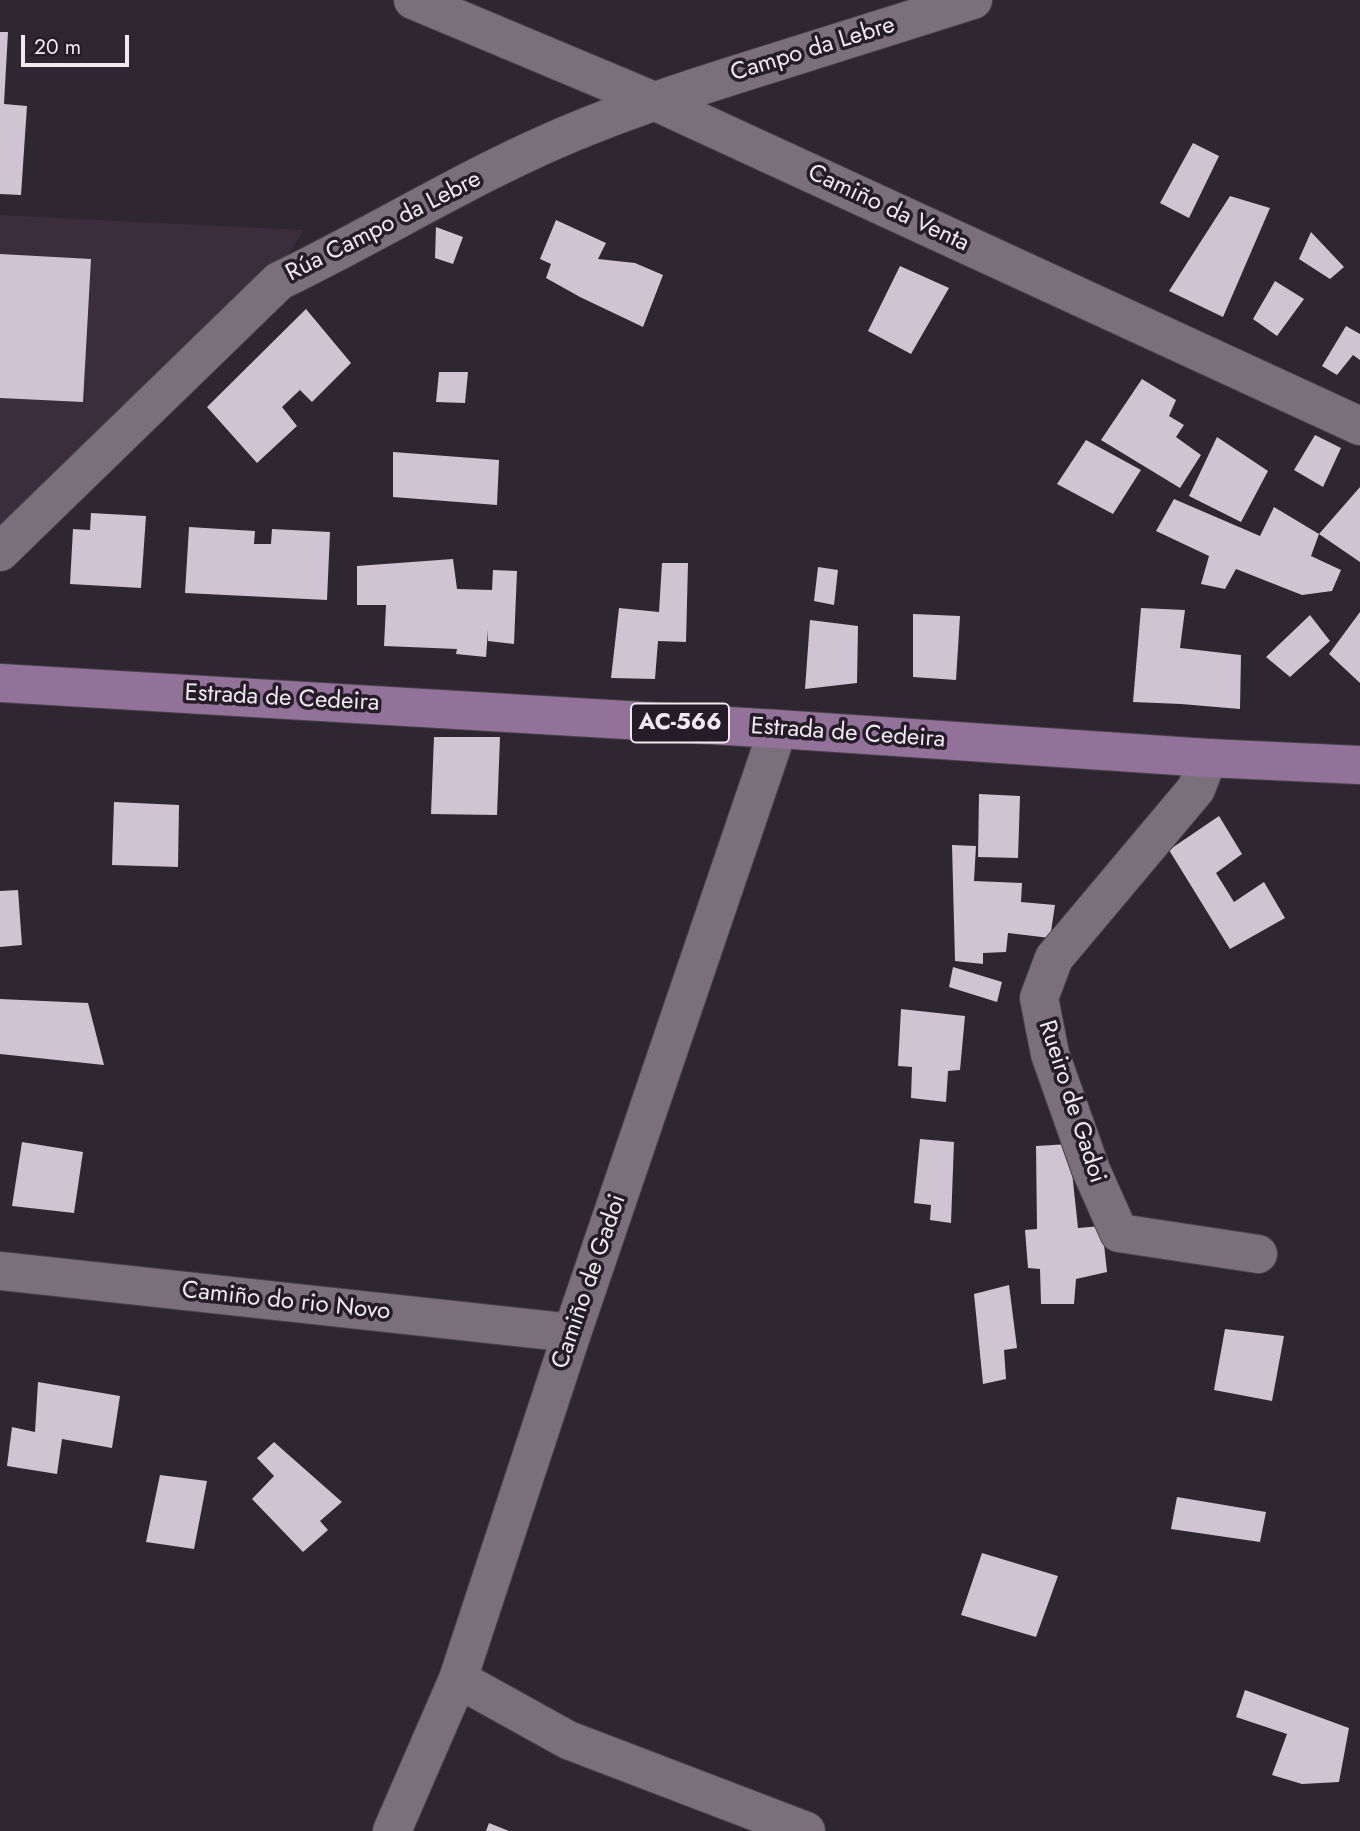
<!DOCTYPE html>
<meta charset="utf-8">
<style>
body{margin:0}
#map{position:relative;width:1360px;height:1831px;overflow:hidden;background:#2e2630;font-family:Jost,sans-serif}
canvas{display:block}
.scale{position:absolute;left:21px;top:35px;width:108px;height:32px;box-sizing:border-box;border:4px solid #eee9ef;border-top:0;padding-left:9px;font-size:21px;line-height:24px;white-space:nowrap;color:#eee9ef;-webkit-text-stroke:5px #241c26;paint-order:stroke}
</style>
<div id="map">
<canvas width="1360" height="1831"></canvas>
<div class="scale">20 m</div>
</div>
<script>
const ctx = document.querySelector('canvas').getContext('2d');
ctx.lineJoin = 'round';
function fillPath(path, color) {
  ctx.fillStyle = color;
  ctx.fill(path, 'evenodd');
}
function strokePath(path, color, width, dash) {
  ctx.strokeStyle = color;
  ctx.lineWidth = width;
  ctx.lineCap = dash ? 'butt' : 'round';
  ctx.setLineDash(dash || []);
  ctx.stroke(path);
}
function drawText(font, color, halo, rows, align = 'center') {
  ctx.font = font + ' Jost,sans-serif';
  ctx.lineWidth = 7;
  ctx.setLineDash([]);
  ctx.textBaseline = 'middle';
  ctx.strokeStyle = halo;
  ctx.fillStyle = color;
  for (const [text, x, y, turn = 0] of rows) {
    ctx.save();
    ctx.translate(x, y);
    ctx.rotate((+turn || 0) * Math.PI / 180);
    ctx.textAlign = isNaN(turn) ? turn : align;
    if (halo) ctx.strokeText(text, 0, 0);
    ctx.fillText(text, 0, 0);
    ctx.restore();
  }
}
fillPath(new Path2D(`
 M0,215l304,15 -16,25 -288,274z`), '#3a2d3c');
fillPath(new Path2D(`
 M0,32h8l-4,72 23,2 -6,89 -21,-1z
 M1193,143l26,13 -30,62 -29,-15z
 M1230,196l40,12 -47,109 -54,-26z
 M556,220l50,23 -8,16 37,4 28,12 -20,52 -63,-30 -34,-19 5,-14 -11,-5z
 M436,227l27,10 -10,27 -18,-6z
 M1311,232l33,35 -14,12 -31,-20z
 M0,254l91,5 -8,143 -83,-4z
 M900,266l49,22 -38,66 -43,-23z
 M1275,281l29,18 -27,37 -24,-17z
 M306,309l45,54 -39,39 -12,-12 -18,17 15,19 -40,37 -50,-56z
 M1346,326l14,8v26l-7,-5 -16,20 -15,-9z
 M439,372h29l-3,31 -29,-1z
 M1142,379l34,21 -7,16 15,9 -8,12 25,18 -21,33 -79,-48z
 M1315,435l26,13 -18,39 -29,-17z
 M1217,437l51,34 -27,51 -52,-26z
 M1086,440l55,30 -28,44 -56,-30z
 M393,452l106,8 -2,45 -104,-8z
 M1360,487v75l-41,-28z
 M1174,499l86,37 14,-29 45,27 -8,22 30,14 -9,21 -30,4 -66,-26 -11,20 -24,-5 8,-28 -53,-25z
 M91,513l55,3 -5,72 -71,-4 3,-55 17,1z
 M189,527l66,4 -1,13h17l1,-15 58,3 -3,68 -142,-7z
 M453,559l4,30 35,1 1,-20 24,1 -3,73 -26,-3v-11l-2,27 -30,-3 1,-5 -73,-3 2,-41h-29v-39z
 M662,563h26l-2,79 -28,-1 -3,38 -44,-1 8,-70 40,4z
 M818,567l20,3 -4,35 -20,-4z
 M1141,608l44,2 -5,38 61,7 -1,54 -59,-5 -48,-2z
 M1360,612v71l-31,-29z
 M913,614l47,2 -4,64 -43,-3z
 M1310,615l20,26 -40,36 -24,-20z
 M810,620l48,6 -1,57 -52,6z
 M434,737h66l-3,78 -66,-1z
 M979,794l41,2 -2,62 -40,-1z
 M114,802l65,3 -1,62 -66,-2z
 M1219,816l23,38 -26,19 18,29 30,-20 21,36 -55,31 -61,-99z
 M952,845l24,1 -2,35 48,2 -1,19 34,3 -5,33 -42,-5 -2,19 -23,1v11l-28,-3z
 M18,890l4,55 -22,2v-56z
 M953,967l49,15 -5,20 -48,-15z
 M0,999l88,4 16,62 -104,-11z
 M901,1009l64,7 -5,54 -12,1 -2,31 -35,-4 1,-31 -14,-1z
 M920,1139l34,3 -3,81 -21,-3 1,-15 -17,-2z
 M22,1142l61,10 -9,61 -62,-7z
 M1069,1144l9,84 24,-2 5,46 -31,7 -2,25h-33l-1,-35 -12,-1 -3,-38 12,-1 -1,-83z
 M1009,1285l8,63 -13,2 2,29 -23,5 -9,-90z
 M1225,1329l59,7 -12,65 -58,-11z
 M38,1382l82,14 -8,52 -50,-9 -5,35 -50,-8 5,-39 23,5z
 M274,1442l68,60 -22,19 8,9 -25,22 -51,-53 22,-23 -17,-18z
 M160,1475l47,6 -13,68 -48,-7z
 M1177,1497l89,15 -6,30 -89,-13z
 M982,1553l76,23 -22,61 -75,-22z
 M1245,1690l104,38 -10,54 -37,2 -30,-9 15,-41 -51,-17z
 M489,1823l20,8h-23z`), '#cfc4d1');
const minor = new Path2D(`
 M413,0l241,101 706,325
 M0,552l279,-271c102,-49 201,-112 307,-154 62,-25 126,-45 190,-65 65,-21 131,-41 197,-62
 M1208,758l-12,31 -142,169 -15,40 11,56 41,116 28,63 139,21
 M0,1271l572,62
 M458,1679l110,61 238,91
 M392,1831l66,-152 114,-346 206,-604`);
const major = new Path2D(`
 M0,683l778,46 430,29 152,7`);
strokePath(minor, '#4a434c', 40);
strokePath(major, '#4a434c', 40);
strokePath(minor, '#7a707b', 38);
strokePath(major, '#93729a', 38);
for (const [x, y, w] of [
 [680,723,98]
]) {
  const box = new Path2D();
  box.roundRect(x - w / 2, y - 19.5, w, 39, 5);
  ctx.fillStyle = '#241c26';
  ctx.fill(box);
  strokePath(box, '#eee9ef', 2);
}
drawText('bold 23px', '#eee9ef', null, [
 ["AC-566",680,723]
]);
drawText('24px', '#eee9ef', '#241c26', [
 ["Campo da Lebre",813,50,-17],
 ["Camiño da Venta",888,209,25],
 ["Rúa Campo da Lebre",384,227,-27],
 ["Estrada de Cedeira",282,699,3],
 ["Estrada de Cedeira",848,734,4],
 ["Rueiro de Gadoi",1071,1102,72],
 ["Camiño de Gadoi",590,1282,-71],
 ["Camiño do rio Novo",286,1302,6]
]);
</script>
